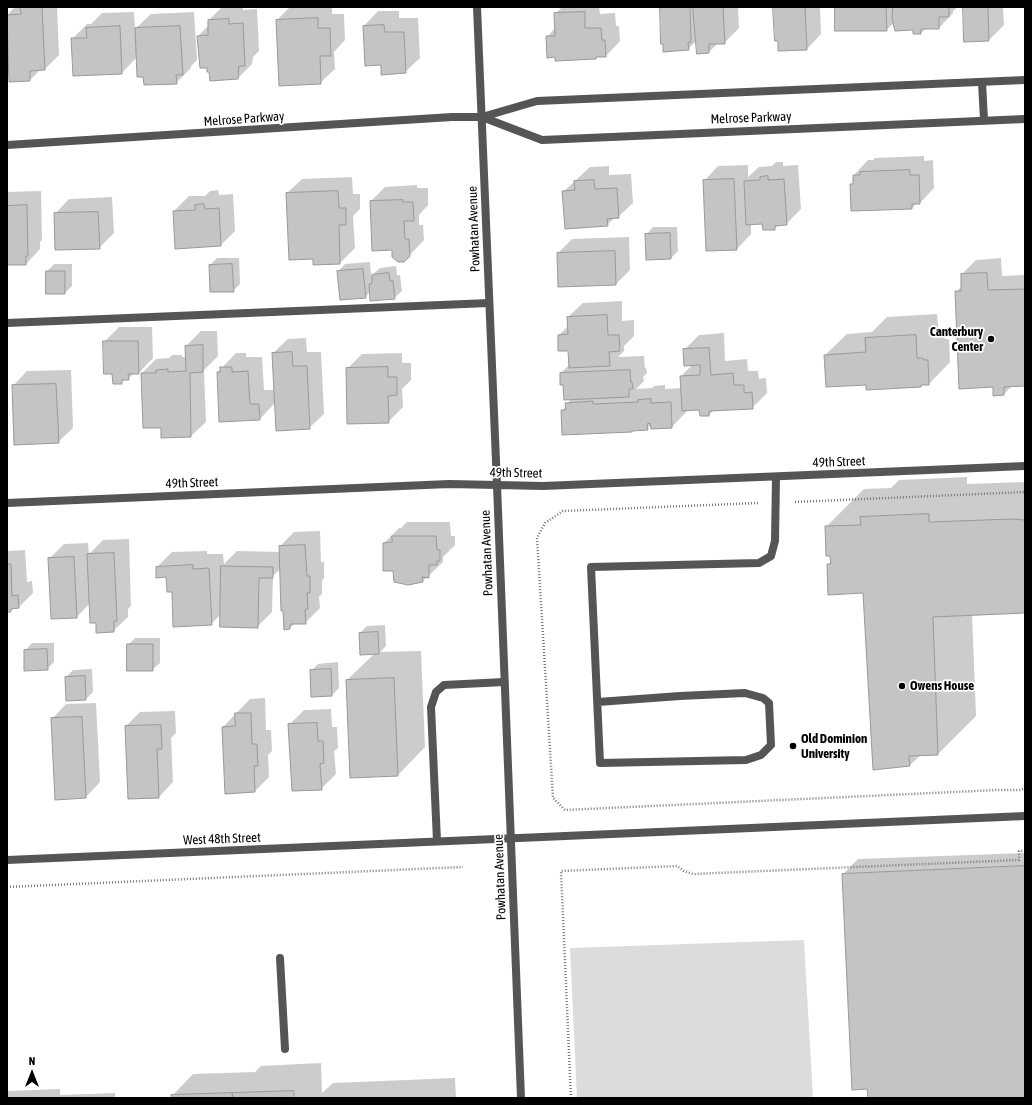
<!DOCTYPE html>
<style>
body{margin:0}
#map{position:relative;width:1032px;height:1105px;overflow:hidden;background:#fff;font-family:"Asap Condensed",sans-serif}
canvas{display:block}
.frame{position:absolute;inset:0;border:8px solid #000;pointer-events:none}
.north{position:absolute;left:12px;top:1053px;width:40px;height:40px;-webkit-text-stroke:3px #fff;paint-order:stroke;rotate:0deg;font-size:11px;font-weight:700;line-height:16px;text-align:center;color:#000}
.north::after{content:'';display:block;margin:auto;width:14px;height:18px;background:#000;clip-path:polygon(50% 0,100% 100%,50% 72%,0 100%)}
</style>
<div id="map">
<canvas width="1032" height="1105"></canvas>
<div class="frame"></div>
<div class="north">N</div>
</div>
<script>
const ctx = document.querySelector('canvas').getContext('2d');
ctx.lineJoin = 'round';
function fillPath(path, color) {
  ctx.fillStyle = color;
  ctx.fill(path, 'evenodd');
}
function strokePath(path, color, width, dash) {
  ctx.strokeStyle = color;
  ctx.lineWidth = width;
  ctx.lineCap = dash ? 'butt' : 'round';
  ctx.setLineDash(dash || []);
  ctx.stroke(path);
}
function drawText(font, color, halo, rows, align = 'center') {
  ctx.font = font + ' "Asap Condensed",sans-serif';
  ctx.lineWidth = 3.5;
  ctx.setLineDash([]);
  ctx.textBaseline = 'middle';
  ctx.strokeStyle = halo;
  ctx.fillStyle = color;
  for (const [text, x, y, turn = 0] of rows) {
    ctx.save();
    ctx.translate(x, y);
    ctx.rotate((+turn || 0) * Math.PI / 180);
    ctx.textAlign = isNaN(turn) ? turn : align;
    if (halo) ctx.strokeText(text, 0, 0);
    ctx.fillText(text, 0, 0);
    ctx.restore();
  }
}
fillPath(new Path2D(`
 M804,940l9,158h-236l-7,-150z`), '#dcdcdc');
fillPath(new Path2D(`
 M15,7h42l2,48 -14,14h-4l-11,11 -20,1 -3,-66z
 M222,7h21v3l14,-1 2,42 -6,6 -1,7 -14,14 -28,-7 -3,-4 -9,-31 11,-11v-5z
 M290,7h42v7h12l1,26 -11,12 1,17 -15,14 -43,-63z
 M562,7h37l1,7 15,-1 1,13h3l1,15 -14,15h-8l-3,2 -48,-21 9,-10 -1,-13z
 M661,7h77l1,21 -15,15h-6l-9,9 -12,-12 -9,9z
 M774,7h46l1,27 -14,15 -28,-9z
 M836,7h122l-5,4v2l-14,15h-13l-5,5 -27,-10 -8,7z
 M964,7h39l1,18 -15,15h-24z
 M378,11h21v7h19l2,40 -15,14 -23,-8 -18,-38z
 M134,12l1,17 16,-15 43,-2 3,48 -6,6v2l-15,15 -32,-7 -7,-19 -15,16 -48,2 -2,-36 15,-15h4l11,-11z
 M924,156v5l9,-1 1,28 -14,15h-3l-5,5 -61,-23 3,-3v-7l14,-15h5l2,-2z
 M776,162h7v4l15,-1 3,44 -15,15h-7l-5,5 -11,-6h-12v11l-14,15 -33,-68 14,-15 30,-1v12l11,-10 13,-1z
 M609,166v9l22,-1 2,29 -15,14h-3l-8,8 -44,-33 27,-25z
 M352,177l1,17h7v15l-7,7 2,32 -15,15 -26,1v-6l-27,-65 15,-14z
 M417,185v3h11v17l-9,10v10h4l1,15 -20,21 -11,-12 -22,-48 14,-14z
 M218,190l1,5 14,-1 2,37 -14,14 -47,-34 15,-15h16l5,-5z
 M41,191l1,49 -2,2v7l-14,15h-19v-72z
 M112,197l2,36 -15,15 -44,-34 14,-15z
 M653,227h24l1,24 -7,7 -25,-23z
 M629,237l1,33 -14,14 -58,-31 14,-14z
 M217,258h22l1,26 -7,7 -23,-26z
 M1001,258l1,18 23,-1v110l-13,1 -8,8 -10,-8 -38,-94 6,-6v-12l14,-14z
 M370,262l1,14 9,-8 16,-2 1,9h3l2,16 -8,7 -24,-6 -5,5 -27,-25 7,-8z
 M54,264h18v22l-7,7 -18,-22z
 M622,301v20l12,-1v16l-10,10v5l-6,6 26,-1 1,12h1l1,5 -4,4 1,4 -8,8 16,-1 2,-2 11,-1v4l17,-1 -1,-12 12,-12 -8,-15 14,-14 25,-2 1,28 22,-2 1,12h10l1,8 7,-1 1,15 -15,15 -38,2 -5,5 -9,-6 -14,1v2l-14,15 -21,-3 -4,5 -85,-18 9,-12 -10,-26 9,-9 -1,-14 -10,-15 10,-10 -1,-8 15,-14z
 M937,314l2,23h5l1,2h4l1,23 -21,22h-7l-1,2 -54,-2 -42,-29 22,-21 25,-2 15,-15z
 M119,327h33l1,31 -14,15h-5l-6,6h-3l-4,4 -8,-10 -9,-31z
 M201,331h16l1,25 -14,14 2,52 -15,14 -29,1v-10l-20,-54 14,-14 13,-1 3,-3h10v2h5l-1,-11z
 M306,338l1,14h14l3,62 -15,14 -34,-25 -15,16 -40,1 -2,-48 18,-19h10v4h16l2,33h11l-2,-37 15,-14z
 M402,353v10h9v17l-9,9 1,18 -15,15 -41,-53 15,-15z
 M71,370l2,58 -15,14 -45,-56 14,-15z
 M967,477v7l58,-2v130l-53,2 4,102 -38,38 -17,1 -11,10 -46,-173 -36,-27 3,-4 -5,-34 38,-38 27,-1 8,-8z
 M407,522h43l1,14h4v9l-12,12v5l-21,20 -28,-12 -10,-27 15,-15h2z
 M320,531l1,31h3v16l-2,3v13l-3,3 1,11 -15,15h-10l-5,5 -9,-60 -8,8 -1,36 -15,15 -36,-13 -10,10 -38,-33 -6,-15 -10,-9 15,-15 35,-1v3h16l1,10 13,-13 43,1v-6l14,-14z
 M129,539l2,67 -3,3v8l-15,14 -16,-9 -7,-19 -13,14 -28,-58 15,-15 24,-1 1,11 14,-14z
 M25,550l2,32 5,-1 1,12 -14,14 -5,1 -4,3h-3v-60z
 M385,625l1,21 -6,6 41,-1 4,96 -27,28 -51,-95 27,-26 -14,-21 7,-7z
 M135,638h25v25l-8,7 -24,-25z
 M32,643h22v19l-7,7 -22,-18z
 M338,662l1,26 -7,7 -21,-24 7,-7z
 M92,669l1,23 -7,7 -20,-22 7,-7z
 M265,698l1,32h5l1,21 -4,4 1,22 -14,14 -32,-64 27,-28z
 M96,703l4,79 -14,15 -34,-78 14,-15z
 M331,709l1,18h5l1,21 -4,3 2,23 -15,15 -32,-64 15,-15z
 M175,711l1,22 -5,5 2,44 -14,15 -33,-71 14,-14z
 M1025,853v245h-156l-1,-10 -15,1 -10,-215 15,-15z
 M321,1063l1,30 11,-10 122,-5 1,20h-284v-2l21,-22 62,-2 6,-6z
 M60,1089v6l55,-2v5h-108v-7z`), '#0003');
const building = new Path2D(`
 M20,7h22l3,63 -15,1v10l-21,1 -2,-67 14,-1z
 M660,7h30l1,35 -3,1 1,7 -26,2v-8h-2z
 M693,7h30l2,37h-16v9l-12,1z
 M773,7h32l2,43 -29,1v-10h-3z
 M835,7h51l1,24h-52z
 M893,7h56v10h-10v12h-18v5h-8v-4l-18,1 -3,-12z
 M963,7h25l1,34 -25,1z
 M585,12v16h16l1,12h3l1,17h-10v2l-41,2v-4l-8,1 -1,-22h9l-1,-23z
 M318,18v10h12l1,28h-11l1,28 -42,2 -3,-66z
 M229,19v5l14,-1 2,43h-6l-1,13 -28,2 -1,-9h-2v-4h-7l-3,-32 11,-1v-15z
 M384,25l1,7h19l2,41 -25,2v-10l-16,1 -2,-40z
 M120,26l2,48 -49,2 -2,-38h16l-1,-10z
 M180,26l3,49h-7l1,9 -33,1 -1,-8h-6l-2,-49z
 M910,170v5h9l1,29h-8v5l-61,2 -1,-27h3v-9h7v-3z
 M768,176v4l16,-1 3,46 -12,1v4h-12l-1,-6 -16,1 -2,-44 16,-1v-3z
 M734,179l3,71 -31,1 -3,-71z
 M594,180l1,9 22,-1 2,30 -12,1 1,7 -43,3 -3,-38 13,-1 -1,-9z
 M338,191l1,17h7v17h-7l1,39 -27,1v-6l-24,1 -3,-67z
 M403,200v2h10l1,19h-10l1,18h4l1,17 -6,6h-6l-6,-5v-7l-20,1 -2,-50z
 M204,204l1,5 14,-1 2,38 -46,3 -2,-38 22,-1v-5z
 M27,205l1,51h-2v9h-19v-59z
 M98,212l2,37 -45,1 -1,-37z
 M670,233l1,26 -25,1 -1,-26z
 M615,251l1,34 -58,2 -1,-34z
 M232,264l2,28h-24l-1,-27z
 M363,269l3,29 -26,2 -3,-29z
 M46,271h19v23h-19z
 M389,273l1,8h3l2,18 -25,2 -1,-17 3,-1v-8z
 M987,273l1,17 37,-1v97l-21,1v8l-11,1v-9l-34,2 -4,-98h6v-17z
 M607,315l1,20h11l1,16 -11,1 1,14 -41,2 -1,-17h-10v-16l10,-1 -1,-17z
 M916,335l1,23h6l1,2h4l1,25h-8v2l-55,3v-5l-40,2 -2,-32 42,-3 -1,-14z
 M103,341h35l1,33h-11l1,6h-7v4h-9l-1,-10h-8z
 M203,345v27l-13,1 1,64 -30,1v-10h-18l-2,-55h15v-3l12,-1v3l18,-1 -1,-25z
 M709,348l2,27 22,-2 1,12h10v8l8,-1 1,17 -44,2v5h-9l-1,-6 -17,1 -2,-35 20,-1v-10l-16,1 -1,-17z
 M292,352l1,14h14l3,63 -34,2 -4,-78z
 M220,367h12v5l16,-1 2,33h9l1,16 -41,2 -2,-50h3z
 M388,367v10h9v18l-9,1 1,27 -42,1 -1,-56z
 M630,370l1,12h1l1,7h-4v8l-65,3 -1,-15h-3v-12z
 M56,384l3,59 -45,2 -2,-60z
 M651,399v4l20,-1 1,26 -21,1 -1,-6 -3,1 1,6 -16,1v1l-70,3 -1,-25h5l-1,-7 28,-2v3l45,-2v-2z
 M929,514v8l83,-3 13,1v93l-92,4 5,138 -29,1 1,10 -37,4 -10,-177 -35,2 -1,-31h4l-1,-8h-4l-1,-30 36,-1 -1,-8z
 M392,536h44l1,14h3v11h-3v4h-8v13l-7,-1 1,5 -15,3 -14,-3 -1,-11h-10v-28l9,-1z
 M305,545l2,31h3v17h-3l1,16 -3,1 1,14h-16v5l-6,1 -1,-19h-2l-2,-65z
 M114,553l3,68h-3v11l-18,1v-10h-6l-3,-69z
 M74,557l3,61 -26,1 -3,-61z
 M7,564h4l1,32 6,-1 1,13 -8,1v3h-4z
 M193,565v4l16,-1 3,57 -39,2 -1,-35h-5l-1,-15 -10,1v-11z
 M221,566l52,1v11h-14l-1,50 -38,-1z
 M378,632l1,22 -19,1 -1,-22z
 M127,644h26v27h-26z
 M47,649l1,21 -24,1v-21z
 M331,669l1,27 -21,1 -1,-27z
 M85,676l1,24 -20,1 -1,-24z
 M394,678l4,98 -48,2 -4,-98z
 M235,713h16l1,31h5l1,22h-4l1,26 -30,2 -3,-67 13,-1z
 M82,717l4,81 -31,2 -4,-82z
 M317,723l1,18h5l1,22 -4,1 2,26 -30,1 -4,-67z
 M161,725l1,24h-5l2,49 -31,1 -3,-73z
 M1025,866v232h-157l-1,-9 -15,1 -10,-216z
 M294,1091v7h-61l-1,-5z
 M232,1093l1,5h-62v-3z`);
fillPath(building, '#c4c4c4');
strokePath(building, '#999', 1);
strokePath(new Path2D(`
 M795,502l230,-10
 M758,503l-195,8 -18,12 -8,15 16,260 12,12 432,-20h24l4,-2
 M7,887l456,-20
 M571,1098l-10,-227 116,-5 7,5 9,3 326,-14v-9h6`), '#777', 2.5, [1, 2]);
strokePath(new Path2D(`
 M982,82l2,38
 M7,323l482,-20
 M598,702l82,-6 65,-3 18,5 6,5 2,42 -10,10 -15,5 -146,3 -9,-196 168,-4 12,-7 4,-15 1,-64
 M705,830l320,-14
 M437,841l-6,-134 5,-15 8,-7 60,-3
 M280,958l5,91`), '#555', 8);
strokePath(new Path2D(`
 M482,117l60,23 483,-21
 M7,145l445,-28h30l55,-16 488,-21
 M7,503l442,-19 48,1 -20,-478
 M7,860l698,-30`), '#555', 8);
strokePath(new Path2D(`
 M521,1098l-24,-613 46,1 482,-20`), '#555', 8);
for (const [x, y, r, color] of [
 [991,339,4,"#000"],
 [902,686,4,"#000"],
 [793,746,4,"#000"]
]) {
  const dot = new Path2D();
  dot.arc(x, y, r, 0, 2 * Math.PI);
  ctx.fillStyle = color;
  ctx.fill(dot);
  strokePath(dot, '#fff', 1.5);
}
drawText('13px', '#000', '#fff', [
 ["Melrose Parkway",751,118,-2],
 ["Melrose Parkway",244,119,-4],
 ["Powhatan Avenue",474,229,-92],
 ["49th Street",839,462,-2],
 ["49th Street",516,473,1],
 ["49th Street",192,483,-2],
 ["Powhatan Avenue",487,553,-92],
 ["West 48th Street",222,839,-2],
 ["Powhatan Avenue",500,877,-92]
]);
drawText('bold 13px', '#000', '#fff', [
 ["Canterbury",983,332,"right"],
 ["Center",983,347,"right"],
 ["Owens House",910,686],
 ["Old Dominion",801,739],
 ["University",801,754]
], 'left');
</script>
